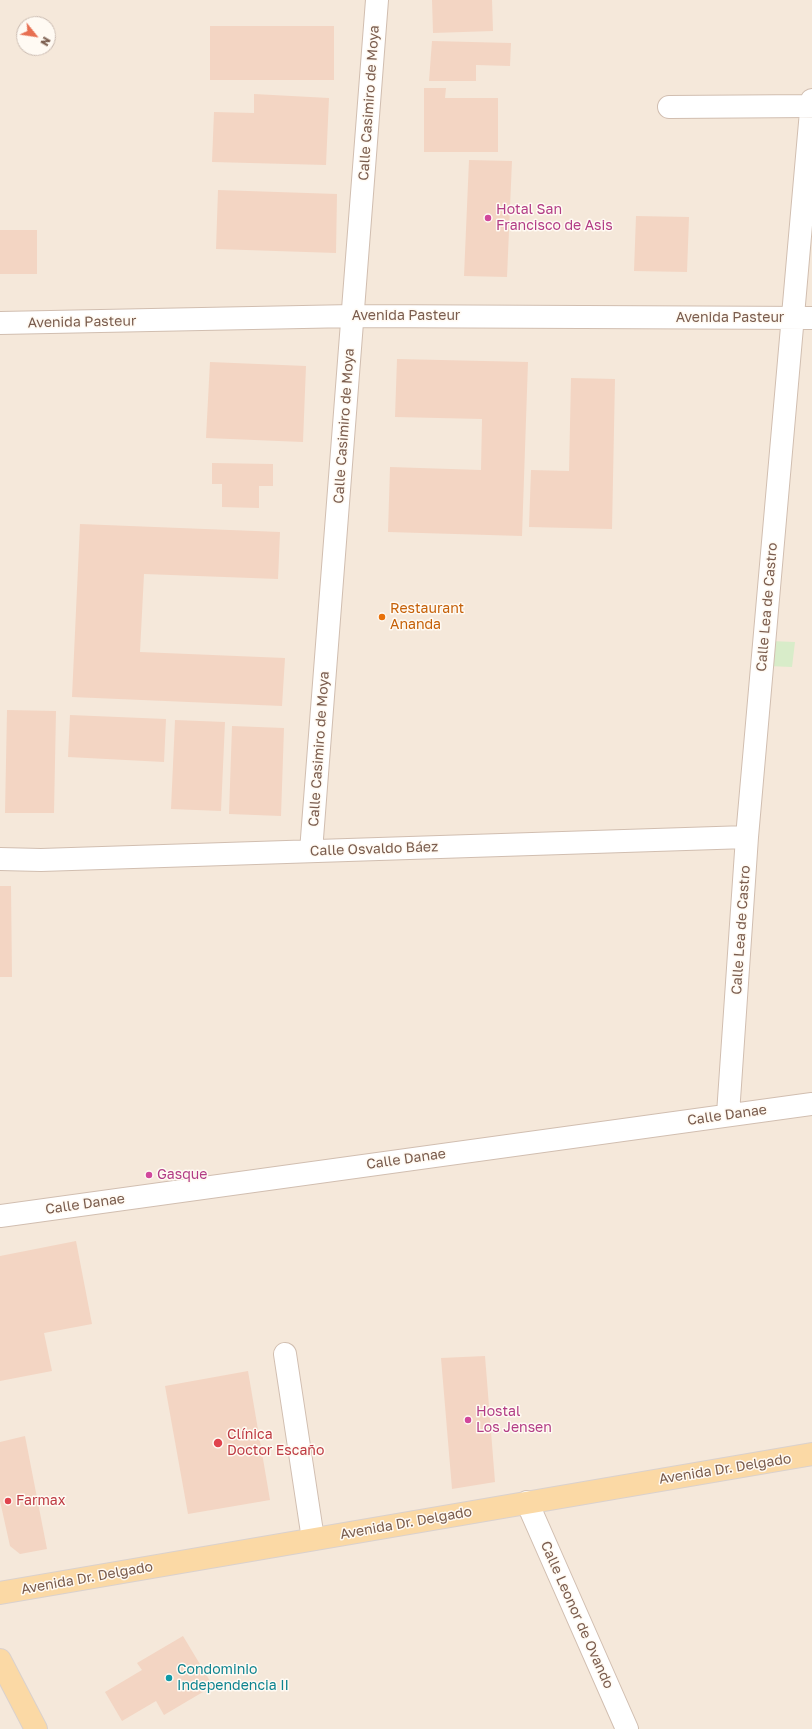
<!DOCTYPE html>
<meta charset="utf-8">
<style>
body{margin:0}
#map{position:relative;width:812px;height:1729px;overflow:hidden;background:#fdf6ec;font-family:"Golos Text",sans-serif}
canvas{display:block}
.north{position:absolute;left:16px;top:16px;width:40px;height:40px;box-sizing:border-box;background:#fffaf3;border:1px solid #cabbb1;border-radius:50%;rotate:120deg;font-size:11px;font-weight:700;line-height:16px;text-align:center;color:#7a5c4d}
.north::after{content:'';display:block;margin:auto;width:14px;height:18px;background:#e76f51;clip-path:polygon(50% 0,100% 100%,50% 72%,0 100%)}
</style>
<div id="map">
<canvas width="812" height="1729"></canvas>
<div class="north">N</div>
</div>
<script>
const ctx = document.querySelector('canvas').getContext('2d');
ctx.lineJoin = 'round';
function fillPath(path, color) {
  ctx.fillStyle = color;
  ctx.fill(path, 'evenodd');
}
function strokePath(path, color, width, dash) {
  ctx.strokeStyle = color;
  ctx.lineWidth = width;
  ctx.lineCap = dash ? 'butt' : 'round';
  ctx.setLineDash(dash || []);
  ctx.stroke(path);
}
function drawText(font, color, halo, rows, align = 'center') {
  ctx.font = font + ' "Golos Text",sans-serif';
  ctx.lineWidth = 3;
  ctx.setLineDash([]);
  ctx.textBaseline = 'middle';
  ctx.strokeStyle = halo;
  ctx.fillStyle = color;
  for (const [text, x, y, turn = 0] of rows) {
    ctx.save();
    ctx.translate(x, y);
    ctx.rotate((+turn || 0) * Math.PI / 180);
    ctx.textAlign = isNaN(turn) ? turn : align;
    if (halo) ctx.strokeText(text, 0, 0);
    ctx.fillText(text, 0, 0);
    ctx.restore();
  }
}
fillPath(new Path2D(`
 M0,0h812v1729h-812zM24,24h24v24h-24z`), '#f5e8da');
fillPath(new Path2D(`
 M770,641l25,1 -3,25 -25,-1z`), '#d8ecc9');
fillPath(new Path2D(`
 M432,0h60l1,31 -60,2z
 M210,26h124v54h-124z
 M432,41l79,2 -1,23 -34,-1v16h-47z
 M424,88h22l-1,10h53v54h-74z
 M254,94l75,4 -3,67 -114,-3 2,-50 40,1z
 M469,160l43,1 -5,116 -43,-1z
 M218,190l119,4 -1,59 -120,-4z
 M636,216l53,1 -2,55 -53,-1z
 M0,230h37v44h-37z
 M397,359l131,3 -6,174 -134,-4 2,-65 91,3 1,-51 -87,-2z
 M210,362l96,4 -3,76 -97,-4z
 M571,378l44,1 -3,150 -83,-2 2,-57 38,1z
 M212,463l61,1v22h-14v22l-37,-1v-23h-10z
 M80,524l200,8 -2,47 -134,-5 -4,78 145,6 -3,48 -210,-9z
 M7,710l49,1 -2,102h-49z
 M70,715l96,4 -2,43 -96,-5z
 M175,720l50,2 -4,89 -50,-2z
 M232,726l52,2 -3,88 -52,-2z
 M0,886h11l1,91h-12z
 M76,1241l16,83 -48,9 8,38 -52,10v-125z
 M485,1356l10,126 -43,7 -11,-131z
 M248,1371l22,129 -82,14 -23,-128z
 M25,1436l22,113 -27,5 -10,-8 -10,-45v-59z
 M183,1636l30,50 -49,29 -8,-14 -34,20 -17,-29 37,-22 -5,-7z`), '#f3d5c3');
const minor = new Path2D(`
 M669,107l143,-1
 M0,323l353,-7 459,2
 M311,851l66,-851
 M0,859l41,1 706,-23
 M728,1114l19,-277 65,-737
 M0,1216l812,-112
 M285,1354l28,185
 M527,1502l100,227`);
const major = new Path2D(`
 M0,1593l812,-139
 M0,1660l36,69`);
strokePath(minor, '#d1beb0', 24);
strokePath(major, '#dad1cd', 24);
strokePath(minor, '#fff', 22);
strokePath(major, '#fbd9a5', 22);
for (const [x, y, r, color] of [
 [488,218,4,"#d1479c"],
 [382,617,4,"#e8710a"],
 [149,1175,4,"#d1479c"],
 [468,1420,4,"#d1479c"],
 [218,1443,5,"#e0444e"],
 [8,1501,4,"#e0444e"],
 [169,1678,4,"#0f9aa8"]
]) {
  const dot = new Path2D();
  dot.arc(x, y, r, 0, 2 * Math.PI);
  ctx.fillStyle = color;
  ctx.fill(dot);
  strokePath(dot, '#fffaf3', 1.5);
}
drawText('14px', '#7a5c4d', '#fffaf3', [
 ["Calle Casimiro de Moya",369,103,-86],
 ["Avenida Pasteur",406,316],
 ["Avenida Pasteur",730,318],
 ["Avenida Pasteur",82,322,-1],
 ["Calle Casimiro de Moya",344,426,-86],
 ["Calle Lea de Castro",767,607,-85],
 ["Calle Casimiro de Moya",319,749,-86],
 ["Calle Osvaldo Báez",374,849,-2],
 ["Calle Lea de Castro",741,930,-86],
 ["Calle Danae",727,1115,-8],
 ["Calle Danae",406,1159,-8],
 ["Calle Danae",85,1204,-8],
 ["Avenida Dr. Delgado",725,1469,-9],
 ["Avenida Dr. Delgado",406,1523,-10],
 ["Avenida Dr. Delgado",87,1578,-10],
 ["Calle Leonor de Ovando",577,1615,66]
]);
drawText('14px', '#b23c85', '#fffaf3', [
 ["Hotal San",496,210],
 ["Francisco de Asis",496,226],
 ["Gasque",157,1175],
 ["Hostal",476,1412],
 ["Los Jensen",476,1428]
], 'left');
drawText('14px', '#c56008', '#fffaf3', [
 ["Restaurant",390,609],
 ["Ananda",390,625]
], 'left');
drawText('14px', '#be3a42', '#fffaf3', [
 ["Clínica",227,1435],
 ["Doctor Escaño",227,1451],
 ["Farmax",16,1501]
], 'left');
drawText('14px', '#0d838f', '#fffaf3', [
 ["Condominio",177,1670],
 ["Independencia II",177,1686]
], 'left');
</script>
